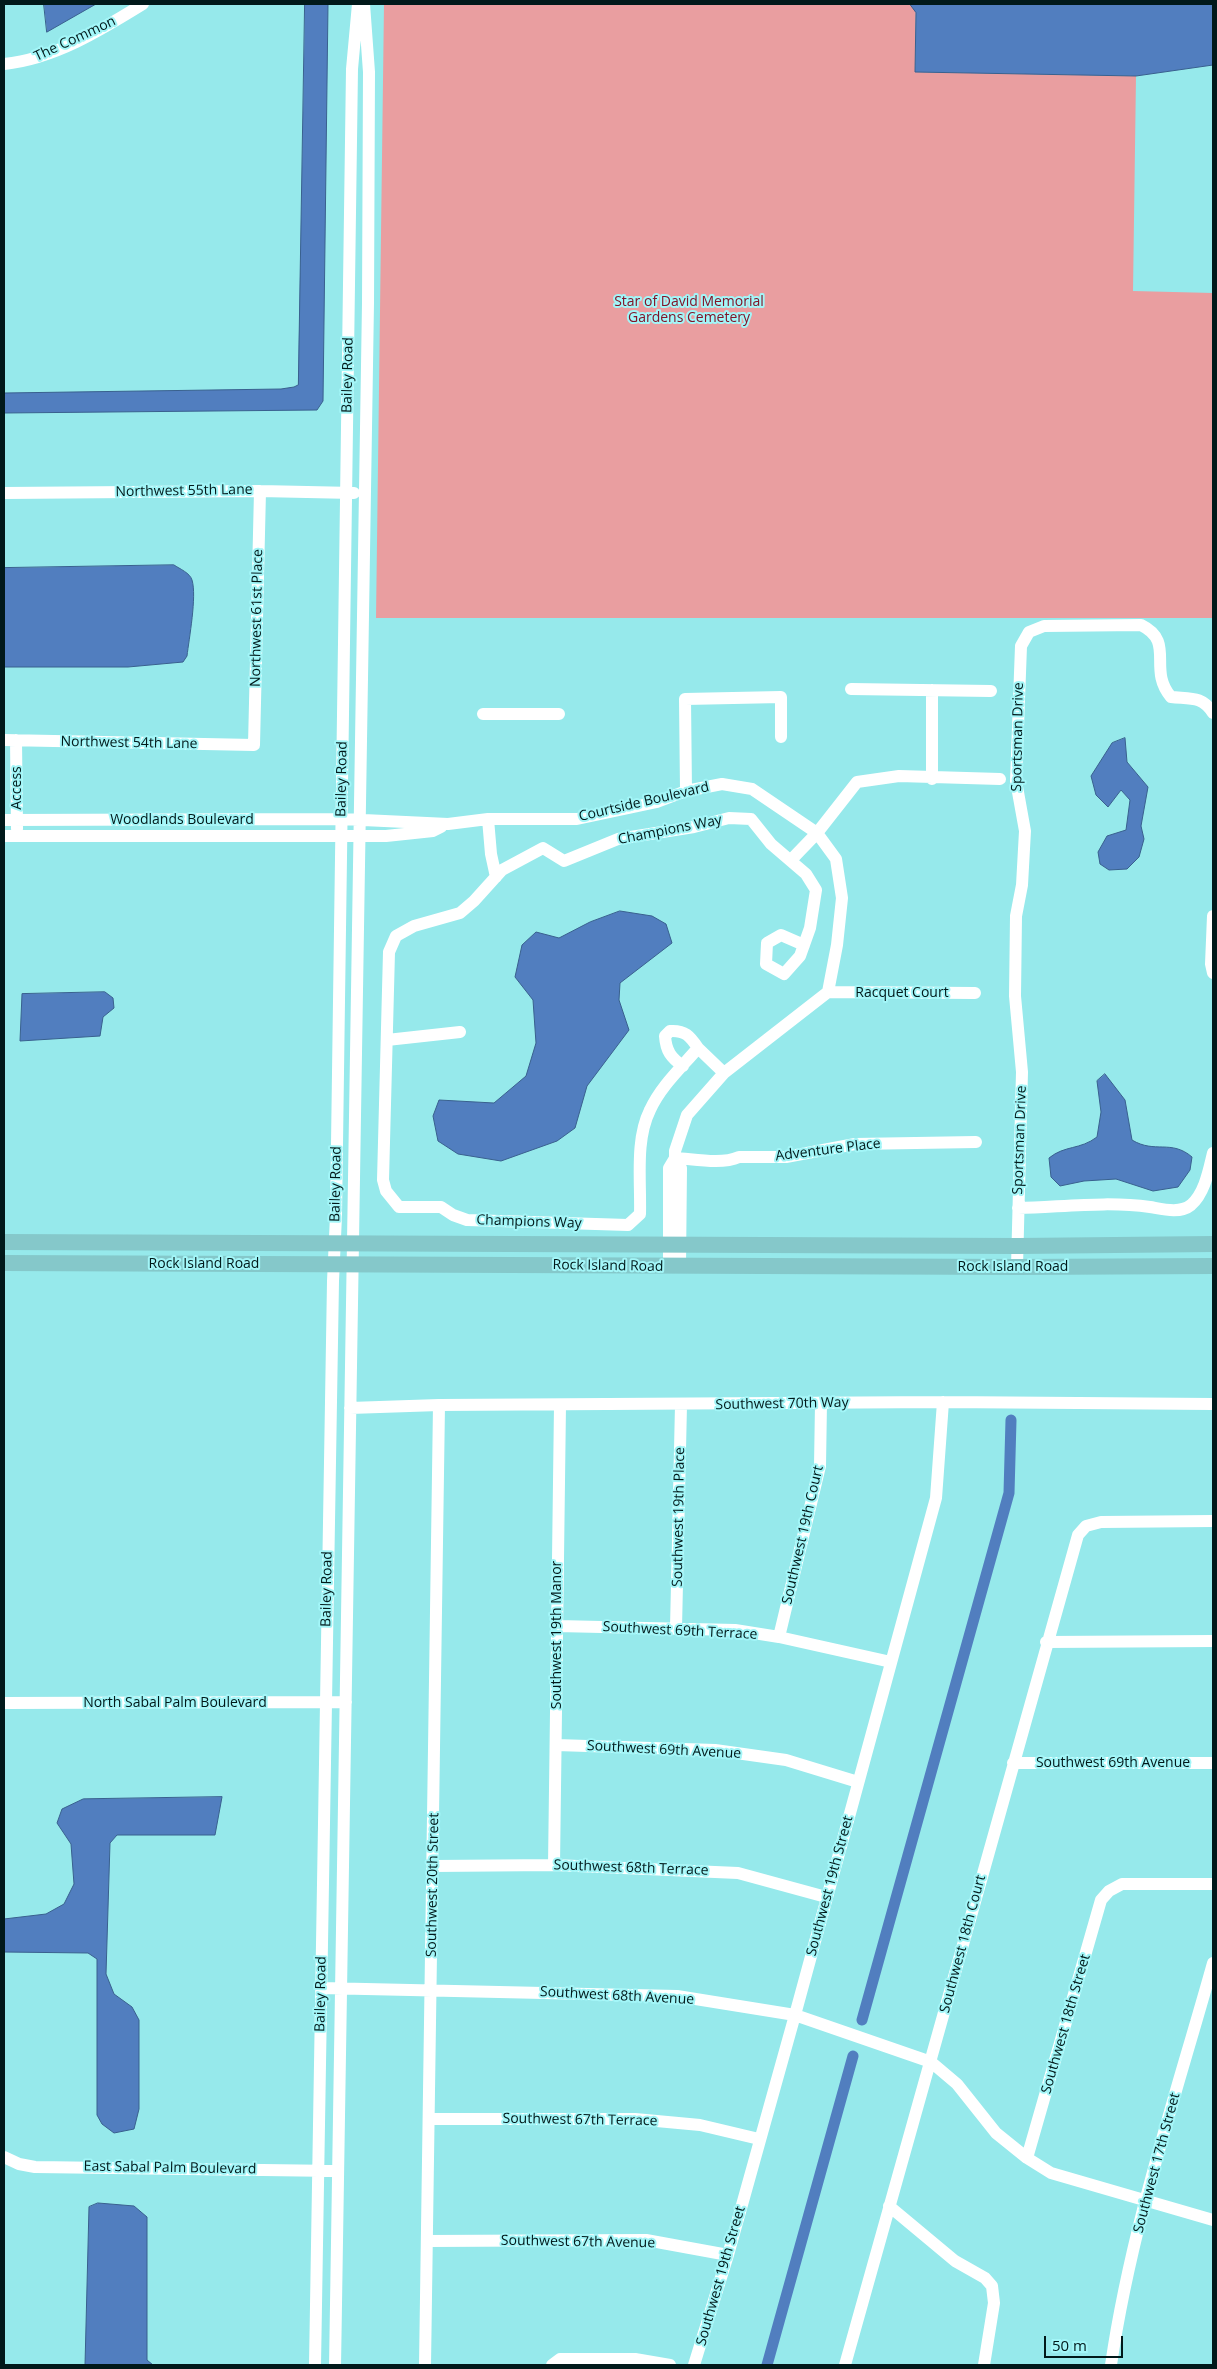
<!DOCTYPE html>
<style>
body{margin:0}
#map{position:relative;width:1217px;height:2369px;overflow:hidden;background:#96e9eb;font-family:"Open Sans",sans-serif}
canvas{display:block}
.frame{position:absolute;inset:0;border:5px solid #01191a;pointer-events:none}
.scale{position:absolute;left:1044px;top:2336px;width:79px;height:22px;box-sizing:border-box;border:2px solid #01191a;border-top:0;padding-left:6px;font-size:15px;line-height:18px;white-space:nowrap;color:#01191a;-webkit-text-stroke:4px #a3f6f8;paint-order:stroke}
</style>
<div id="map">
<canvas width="1217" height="2369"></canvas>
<div class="frame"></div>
<div class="scale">50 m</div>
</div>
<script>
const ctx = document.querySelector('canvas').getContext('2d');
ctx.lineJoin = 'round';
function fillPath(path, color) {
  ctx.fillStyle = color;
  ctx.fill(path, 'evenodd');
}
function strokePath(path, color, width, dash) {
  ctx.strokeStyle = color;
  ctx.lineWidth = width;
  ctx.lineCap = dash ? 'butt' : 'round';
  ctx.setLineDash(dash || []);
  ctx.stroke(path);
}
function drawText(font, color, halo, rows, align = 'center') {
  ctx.font = font + ' "Open Sans",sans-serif';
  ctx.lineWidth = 4;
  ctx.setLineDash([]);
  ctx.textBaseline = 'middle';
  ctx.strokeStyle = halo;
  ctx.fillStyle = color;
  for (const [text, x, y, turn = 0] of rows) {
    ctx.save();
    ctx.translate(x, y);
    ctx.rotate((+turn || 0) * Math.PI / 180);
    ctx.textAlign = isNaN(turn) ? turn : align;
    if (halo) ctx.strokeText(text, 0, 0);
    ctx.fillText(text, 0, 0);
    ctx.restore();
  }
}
fillPath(new Path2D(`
 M384,4h532l-1,68 221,4 -3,215 80,2v325h-837z`), '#e99ea0');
const water = new Path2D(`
 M44,4h52l-49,28z
 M305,4h23l-5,397 -6,9 -313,3v-20l277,-4 13,-2 4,-2z
 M910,4h303v61l-77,11 -221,-4 1,-59z
 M174,565c6,4 16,8 18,15 5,16 -3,59 -5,76l-4,6 -55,5h-124v-99z
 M1125,738l2,24 21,25 -7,39 3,13 -5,18 -12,12 -18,1 -9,-6 -2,-12 9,-16 19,-6 4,-30 -9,-10 -13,17 -12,-12 -5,-19 21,-33z
 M620,911l32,5 14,8 6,19 -52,40 -1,17 10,30 -42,56 -12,42 -18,13 -56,20 -43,-7 -20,-13 -5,-25 6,-16 55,3 32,-27 10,-33 -3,-43 -18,-23 7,-32 14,-13 23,6 31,-16z
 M105,992l8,6 1,10 -11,9 -3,19 -80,5 2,-47z
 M1105,1074l20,26 7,40c23,14 39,-1 60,17l-2,13 -12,17 -25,4 -37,-12 -32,2 -24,5 -9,-9 -2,-19c16,-13 31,-8 48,-21l4,-25 -4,-31z
 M222,1797l-7,38h-98l-7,8 -4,131 8,20 18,13 7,13v89l-5,20 -20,4 -12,-9 -5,-9v-156l-9,-6 -84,-1v-33l42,-5 18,-10 10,-20 -3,-40 -14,-21 5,-14 21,-10z
 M98,2203l36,3 13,11v143l6,5h-68l4,-158z`);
fillPath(water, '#517ebf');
strokePath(water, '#39608e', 1);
strokePath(new Path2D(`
 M862,2020l147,-527 2,-73
 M767,2365l86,-309`), '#517ebf', 11);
strokePath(new Path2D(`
 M4,64c50,-5 97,-34 139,-60
 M4,493l256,-2 94,2
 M851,689l140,2
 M932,690v89
 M483,714h76
 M4,740l250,5 6,-254
 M16,740l1,89
 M686,791l-1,-92 96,-2v40
 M488,819l3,35 5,23
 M4,820l338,-1 106,5 40,-5h89l80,-17 29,-11 36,-7 30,5 65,44 19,26 6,39 -5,47 -9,47 -104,81 -37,42 -12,36v7l6,10 -1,98
 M4,836h382l47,-5 8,-4
 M791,860l26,-27 40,-51 42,-6 101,3
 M1213,916l-2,48 2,9
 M828,992l147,1
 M387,1040l73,-8
 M698,1048l26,25
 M683,1066c-12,-8 -17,-15 -18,-30l5,-5c15,-1 20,5 28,17 -17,20 -37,38 -48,62 -15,30 -9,71 -10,104l-12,11 -161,-5 -14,-5 -12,-8h-42l-13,-16 -3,-11 6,-228 7,-16 18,-10 46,-13 14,-12 28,-31 41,-22 21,13 54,-22 76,-12 35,-9 22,1 20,25 35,30 10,16 -6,38 -10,28 -16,18 -18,-10 1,-21 14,-8 23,10
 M675,1158c19,1 46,7 64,-1h47l69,-13 121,-2
 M1018,1208c44,-1 89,-7 132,-1 12,2 30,7 41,-2 14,-12 18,-36 22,-52
 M669,1266v-98l6,-10
 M1017,1267l5,-195 -7,-76 1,-80 6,-31 3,-54 -9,-50 5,-135 8,-14 15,-6 97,-1c35,17 6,44 30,72 20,2 31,-1 42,16
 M350,1408l89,-3 504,-3 270,2
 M557,1626l178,4 44,7 112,25
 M676,1628l5,-223
 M779,1637l41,-171 1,-63
 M1046,1642l167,-1
 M4,1703l342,-1
 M556,1745l159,5 71,10 72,22
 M1013,1763h200
 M554,1865l6,-460
 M433,1866l121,-1 184,8 88,24
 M321,1988l356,8 118,19 136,47 26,22 39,49 31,25 24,15 162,47
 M429,2119h206l65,6 59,14
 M4,2157l15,7 16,3 303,4
 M1027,2158l74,-258 8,-9 13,-7h91
 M889,2206l66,55 30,17 7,8 2,17 -10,62
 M427,2241l219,-1 82,15
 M315,2365l18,-1084 3,-65 16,-1147 6,-65
 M335,2365l33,-2062 1,-231 -5,-68
 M425,2365l14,-960
 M552,2365l8,-6h75l35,6
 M694,2365l34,-110 67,-240 141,-517 7,-96
 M845,2365l233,-830 8,-9 15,-4 112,-1
 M1111,2365c20,-137 65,-270 102,-402`), '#fff', 12);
strokePath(new Path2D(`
 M4,1242l1014,4 195,-2
 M4,1263l1013,4 196,-1`), '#85c8ca', 16);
drawText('14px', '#01191a', '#a3f6f8', [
 ["The Common",75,39,-25],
 ["Bailey Road",348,375,-89],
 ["Northwest 55th Lane",184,491,-1],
 ["Northwest 61st Place",257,618,-89],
 ["Sportsman Drive",1018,737,-89],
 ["Northwest 54th Lane",129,743,1],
 ["Bailey Road",342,779,-89],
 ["Access",17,788,-90],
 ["Courtside Boulevard",644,802,-13],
 ["Woodlands Boulevard",182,820],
 ["Champions Way",670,830,-11],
 ["Racquet Court",902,993],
 ["Sportsman Drive",1020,1140,-88],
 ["Adventure Place",828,1150,-7],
 ["Bailey Road",336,1184,-89],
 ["Champions Way",529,1222,2],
 ["Rock Island Road",204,1264],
 ["Rock Island Road",608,1266,1],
 ["Rock Island Road",1013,1267],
 ["Southwest 70th Way",782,1404,-1],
 ["Southwest 19th Place",679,1517,-89],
 ["Southwest 19th Court",803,1535,-77],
 ["Bailey Road",327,1589,-89],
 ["Southwest 69th Terrace",680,1631,3],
 ["Southwest 19th Manor",557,1635,-90],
 ["North Sabal Palm Boulevard",175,1703],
 ["Southwest 69th Avenue",664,1750,3],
 ["Southwest 69th Avenue",1113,1763],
 ["Southwest 68th Terrace",631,1868,2],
 ["Southwest 20th Street",433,1885,-89],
 ["Southwest 19th Street",830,1886,-75],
 ["Southwest 18th Court",963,1944,-75],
 ["Bailey Road",321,1994,-89],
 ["Southwest 68th Avenue",617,1996,3],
 ["Southwest 18th Street",1066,2024,-74],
 ["Southwest 67th Terrace",580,2120,1],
 ["Southwest 17th Street",1157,2163,-75],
 ["East Sabal Palm Boulevard",170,2168,1],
 ["Southwest 67th Avenue",578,2242,1],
 ["Southwest 19th Street",721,2276,-74]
]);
drawText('14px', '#811428', '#a3f6f8', [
 ["Star of David Memorial",689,302],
 ["Gardens Cemetery",689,318]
]);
</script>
